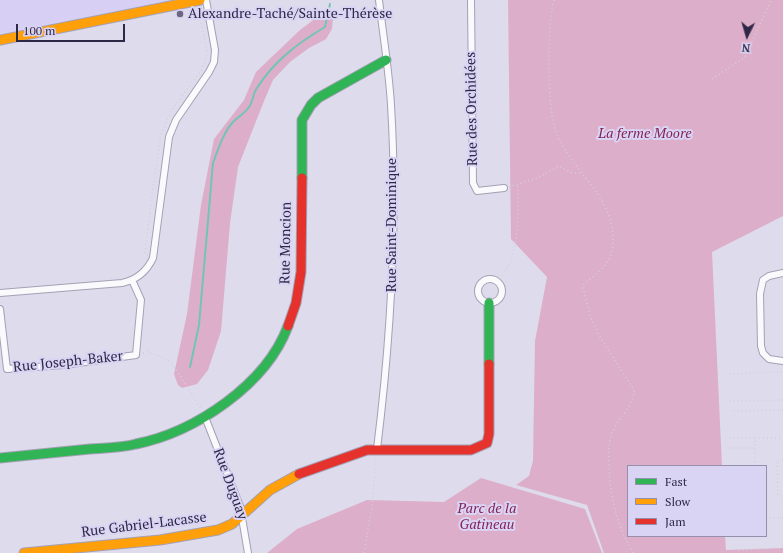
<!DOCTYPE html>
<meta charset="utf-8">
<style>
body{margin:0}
#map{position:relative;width:783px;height:553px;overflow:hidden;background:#dedbed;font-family:"PT Serif",serif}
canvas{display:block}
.legend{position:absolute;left:627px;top:465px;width:140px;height:72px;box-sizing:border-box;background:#dad4f4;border:1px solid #958fae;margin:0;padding:5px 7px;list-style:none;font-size:12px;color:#2e2746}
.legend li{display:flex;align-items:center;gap:8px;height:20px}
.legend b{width:20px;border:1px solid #958fae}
.north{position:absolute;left:727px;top:16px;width:40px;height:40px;-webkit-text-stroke:3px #dad4f4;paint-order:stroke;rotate:185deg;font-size:11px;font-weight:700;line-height:16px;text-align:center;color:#2e2746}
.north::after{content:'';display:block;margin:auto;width:14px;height:18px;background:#2e2746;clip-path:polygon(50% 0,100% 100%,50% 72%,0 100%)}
.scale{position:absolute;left:16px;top:24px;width:109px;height:18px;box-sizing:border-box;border:2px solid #2e2746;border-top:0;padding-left:5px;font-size:12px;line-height:14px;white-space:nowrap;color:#2e2746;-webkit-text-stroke:3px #dad4f4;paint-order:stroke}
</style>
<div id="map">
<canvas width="783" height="553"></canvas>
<ul class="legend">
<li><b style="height:5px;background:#30b455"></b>Fast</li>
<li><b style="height:5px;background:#ff9f0a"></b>Slow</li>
<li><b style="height:5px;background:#e5322d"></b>Jam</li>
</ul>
<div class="north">N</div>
<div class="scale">100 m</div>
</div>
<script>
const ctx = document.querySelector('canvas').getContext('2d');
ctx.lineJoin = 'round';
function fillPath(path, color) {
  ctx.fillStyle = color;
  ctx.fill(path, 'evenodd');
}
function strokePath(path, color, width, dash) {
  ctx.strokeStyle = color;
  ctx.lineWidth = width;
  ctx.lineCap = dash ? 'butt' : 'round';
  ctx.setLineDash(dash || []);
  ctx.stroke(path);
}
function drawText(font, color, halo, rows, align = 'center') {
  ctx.font = font + ' "PT Serif",serif';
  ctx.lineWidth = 4;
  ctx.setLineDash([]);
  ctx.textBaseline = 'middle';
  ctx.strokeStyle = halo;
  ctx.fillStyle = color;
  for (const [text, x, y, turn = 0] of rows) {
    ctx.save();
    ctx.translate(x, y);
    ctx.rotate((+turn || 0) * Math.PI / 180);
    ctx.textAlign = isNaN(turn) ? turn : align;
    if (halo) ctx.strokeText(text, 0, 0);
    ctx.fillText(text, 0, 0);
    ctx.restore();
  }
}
fillPath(new Path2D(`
 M0,0h178l-178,34z`), '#d7d0f4');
fillPath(new Path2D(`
 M508,0h275v216l-71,36 10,214h-94v70h97l1,14 57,-2v5h-179l-17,-48 -71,-20 13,-9 4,-15 2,-120 12,-64 -36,-38z
 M324,12l9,6 -1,11 -6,10 -17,9 -19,14 -17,18 -9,21 -26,66 -8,56 -9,108 -13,39 -11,14 -15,4 -4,-3 -4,-11 13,-60 14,-109 13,-66 30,-39 12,-28 44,-42z
 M481,478l104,31 17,44h-335l30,-24 70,-29 77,2z`), '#ddaeca');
strokePath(new Path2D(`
 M190,367l9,-42 14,-162c5,-13 10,-30 20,-41 5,-5 12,-9 16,-15 4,-5 4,-14 8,-19 17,-27 41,-45 68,-61l5,-23`), '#72c4b5', 2);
const street = new Path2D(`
 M471,0l2,183 4,8 27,-3
 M783,273l-14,3 -6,4 -3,14 1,52 2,7 6,6 14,2
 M478 291a12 12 0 1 1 24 0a12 12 0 1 1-24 0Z
 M0,293l122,-10c14,-3 25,-12 31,-25l16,-121 7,-17 33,-48 5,-10 1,-12 -9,-50
 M0,309l7,60 57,-4 72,-10 5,-55 -9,-20
 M205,417l35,89 8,47
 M377,449c14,-113 21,-229 14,-344 -2,-35 -8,-70 -12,-105`);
const fast = new Path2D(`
 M302,178v-58l9,-15 7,-7 68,-38
 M489,303v61
 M0,458c30,-3 60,-6 90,-9 15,-1 31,-1 46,-5 59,-12 130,-59 152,-118`);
const slow = new Path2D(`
 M0,40l200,-40
 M24,553l136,-13 58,-10 14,-6 38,-34 29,-16`);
const jam = new Path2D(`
 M288,326l8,-23 5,-31 1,-94
 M299,474l68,-24h104l16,-7 2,-9v-70`);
strokePath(street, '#a4a0b5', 8);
strokePath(fast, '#a4a0b5', 11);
strokePath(slow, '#a4a0b5', 11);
strokePath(jam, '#a4a0b5', 11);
strokePath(new Path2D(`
 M554,0c-7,23 -7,110 2,132 15,39 58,64 57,108 0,6 -1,13 -3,18 -6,10 -17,19 -26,26l-1,4 8,30 9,19 34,53c-1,19 -16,27 -22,43 -4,10 -3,19 -3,30 1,34 7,60 24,90
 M712,79l33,-22 26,-57
 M509,187l26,-8 24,-13 13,7h10
 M148,255l-3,-1 6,-53 10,-67 10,-23 31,-42 4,-9 1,-8 -9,-44
 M497,282c25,-28 20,-62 21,-97
 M143,353l4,-2 19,8 7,6 29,45
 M729,374l54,-2
 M730,401l53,-1
 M734,411l49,-1
 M729,438h26
 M728,448h27
 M783,460h-6l1,36h5
 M755,466v-28h28
 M766,518h17
 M739,550l44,-2
 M364,553l8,-47 4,-48`), '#d2d1d7', 1.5, [1, 3]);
strokePath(street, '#fafafc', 6);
strokePath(fast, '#30b455', 9);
strokePath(slow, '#ff9f0a', 9);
strokePath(jam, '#e5322d', 9);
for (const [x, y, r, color] of [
 [180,14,4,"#6c6680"]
]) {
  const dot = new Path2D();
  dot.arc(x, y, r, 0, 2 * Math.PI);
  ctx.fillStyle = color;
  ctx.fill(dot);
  strokePath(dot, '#dad4f4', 1.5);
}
drawText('14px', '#2e2746', '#dad4f4', [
 ["Alexandre-Taché/Sainte-Thérèse",188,14]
], 'left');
drawText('14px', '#2e2746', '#dad4f4', [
 ["Rue des Orchidées",472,109,-91],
 ["Rue Saint-Dominique",392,225,-90],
 ["Rue Moncion",286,243,-89],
 ["Rue Joseph-Baker",68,362,-6],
 ["Rue Duguay",230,484,70],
 ["Rue Gabriel-Lacasse",144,525,-7]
]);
drawText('italic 14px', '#862155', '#dad4f4', [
 ["La ferme Moore",645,134],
 ["Parc de la",487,509],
 ["Gatineau",487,525]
]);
</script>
